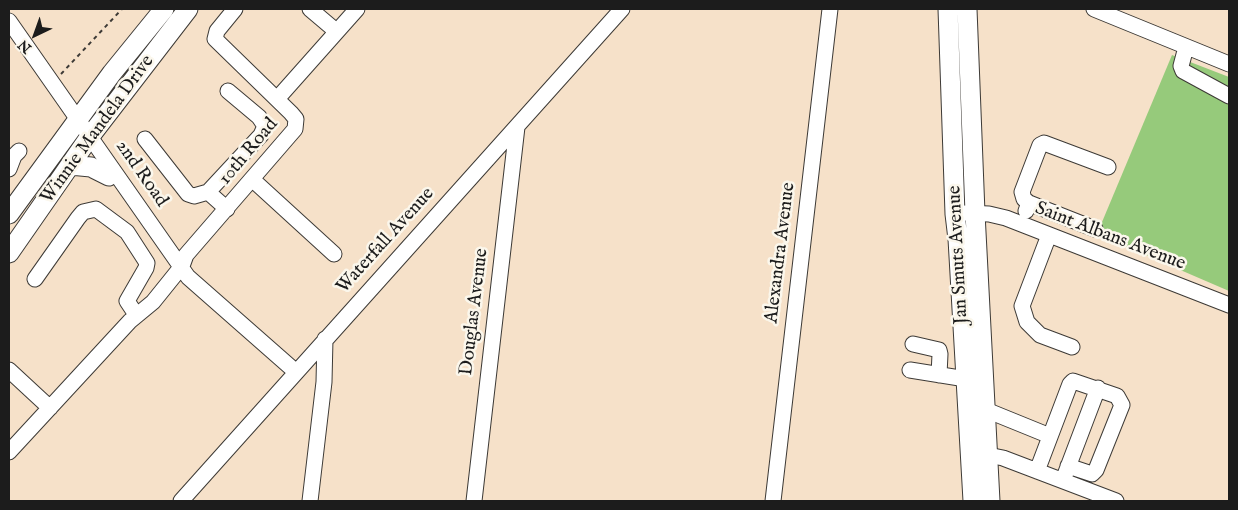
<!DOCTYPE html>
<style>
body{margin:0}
#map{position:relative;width:1238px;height:510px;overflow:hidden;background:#f6e1c9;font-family:"IM FELL English",serif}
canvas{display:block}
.frame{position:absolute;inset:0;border:10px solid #1c1c1c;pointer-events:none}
.north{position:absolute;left:10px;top:10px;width:50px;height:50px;-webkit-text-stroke:4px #fbf7ec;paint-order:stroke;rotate:222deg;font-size:14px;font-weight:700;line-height:20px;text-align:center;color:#1c1c1c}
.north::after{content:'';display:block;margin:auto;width:18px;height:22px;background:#1c1c1c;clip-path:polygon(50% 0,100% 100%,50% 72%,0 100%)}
</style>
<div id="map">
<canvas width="1238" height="510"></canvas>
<div class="frame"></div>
<div class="north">N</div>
</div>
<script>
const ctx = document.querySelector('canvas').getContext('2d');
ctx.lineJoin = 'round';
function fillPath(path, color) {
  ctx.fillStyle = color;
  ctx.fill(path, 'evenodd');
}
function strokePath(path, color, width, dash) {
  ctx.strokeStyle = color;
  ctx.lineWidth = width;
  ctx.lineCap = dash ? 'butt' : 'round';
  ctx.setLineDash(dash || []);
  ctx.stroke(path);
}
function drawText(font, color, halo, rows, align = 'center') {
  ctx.font = font + ' "IM FELL English",serif';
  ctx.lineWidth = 5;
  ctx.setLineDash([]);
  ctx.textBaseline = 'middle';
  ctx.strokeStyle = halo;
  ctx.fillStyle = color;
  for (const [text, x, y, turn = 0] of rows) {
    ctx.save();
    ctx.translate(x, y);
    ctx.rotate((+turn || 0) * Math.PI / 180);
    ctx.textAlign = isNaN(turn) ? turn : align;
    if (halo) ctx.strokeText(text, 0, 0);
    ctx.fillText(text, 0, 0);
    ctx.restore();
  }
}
fillPath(new Path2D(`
 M1172,55l57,22v214l-132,-57z`), '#96ca7b');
const minor = new Path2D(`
 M310,9l26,22
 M1094,9l135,55
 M9,21l179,256 108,95
 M1186,47l-5,19 2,5 46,25
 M277,99l80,-90
 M145,139l43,55 6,2 14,-4 19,17
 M9,169l5,-13 5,-5
 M253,180l81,74
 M208,192l53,-57 4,-9 -6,-9 -31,-26
 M1029,203l-5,-4 -2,-7 18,-47 4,-2 64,24
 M1026,211l3,-8 66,26
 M965,213l24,1 17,4 223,87
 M1049,235l-27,71 5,16 13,13 32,12
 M35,279l43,-61 5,-6 13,-3 31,23 20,31 -1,5 -19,33 8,12
 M913,344l26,6 1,4 -1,21
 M9,370l41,38
 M910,370l56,9
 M986,410l64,26
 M9,452l121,-131 23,-19 29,-36 4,-11 109,-126 1,-10 -5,-6 -76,-74 2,-8 18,-22
 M978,453l25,5 113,43
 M1037,471l33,-87 3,-3 44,15 5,9 -26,65 -4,4 -24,-8
 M1065,475l33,-87
 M181,501l441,-492
 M310,501l14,-119 1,-43
 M474,501l43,-374
 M773,501l57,-492`);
const major = new Path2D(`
 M948,9l7,205 3,25 15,262
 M967,9l8,204 15,288
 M70,165l21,2 18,9
 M9,214l103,-141 52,-64
 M9,253l82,-118 97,-126`);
strokePath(minor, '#3d3a36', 17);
strokePath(major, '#3d3a36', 21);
strokePath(new Path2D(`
 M61,74l61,-65`), '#3d3a36', 2, [4, 4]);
strokePath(minor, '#fff', 15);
strokePath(major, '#fff', 19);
drawText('19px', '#1c1c1c', '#fbf7ec', [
 ["Winnie Mandela Drive",98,130,-54],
 ["10th Road",249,152,-50],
 ["2nd Road",141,174,55],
 ["Saint Albans Avenue",1110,237,21],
 ["Waterfall Avenue",386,241,-48],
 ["Alexandra Avenue",781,253,-83],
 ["Jan Smuts Avenue",959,255,-93],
 ["Douglas Avenue",475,312,-83]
]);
</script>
